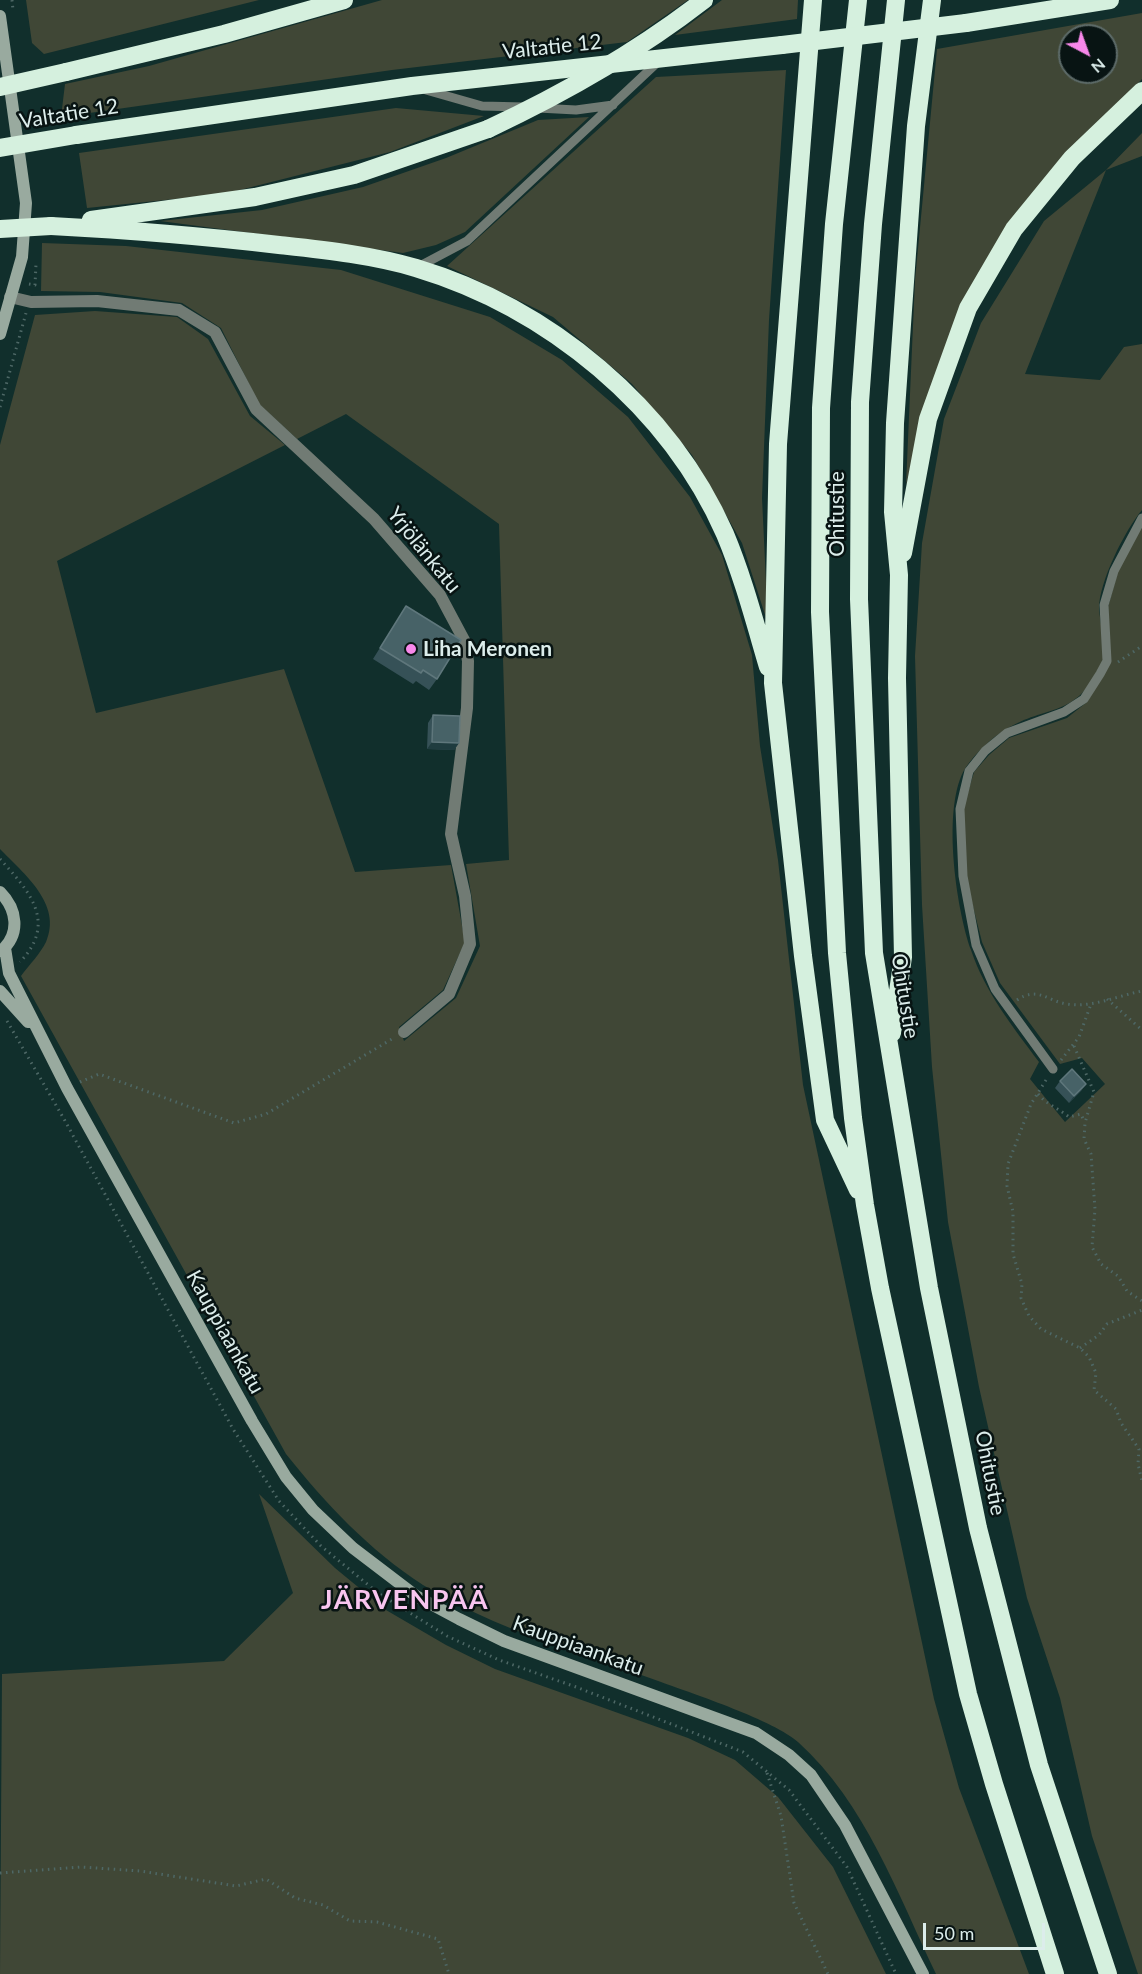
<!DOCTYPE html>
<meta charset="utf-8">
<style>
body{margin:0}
#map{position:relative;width:1142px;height:1974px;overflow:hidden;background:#112f2c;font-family:Lato,sans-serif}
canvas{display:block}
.north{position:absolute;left:1058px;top:24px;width:60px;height:60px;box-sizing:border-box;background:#081413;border:2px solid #5d6b69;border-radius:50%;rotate:139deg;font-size:16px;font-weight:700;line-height:24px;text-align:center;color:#dcedeb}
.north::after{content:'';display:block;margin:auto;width:21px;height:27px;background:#f888ea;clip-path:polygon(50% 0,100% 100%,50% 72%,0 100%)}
.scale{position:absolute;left:923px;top:1923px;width:122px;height:27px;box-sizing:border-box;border:3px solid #dcedeb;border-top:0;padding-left:8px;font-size:18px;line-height:21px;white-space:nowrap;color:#dcedeb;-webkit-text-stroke:4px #081413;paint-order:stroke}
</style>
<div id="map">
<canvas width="1142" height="1974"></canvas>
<div class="north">N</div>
<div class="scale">50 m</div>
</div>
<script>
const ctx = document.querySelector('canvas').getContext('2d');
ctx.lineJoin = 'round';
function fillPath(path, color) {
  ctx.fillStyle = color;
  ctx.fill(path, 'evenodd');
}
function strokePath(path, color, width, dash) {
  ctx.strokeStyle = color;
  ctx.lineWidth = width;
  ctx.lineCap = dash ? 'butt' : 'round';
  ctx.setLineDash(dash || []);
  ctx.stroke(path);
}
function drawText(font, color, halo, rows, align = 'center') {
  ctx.font = font + ' Lato,sans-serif';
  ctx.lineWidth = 5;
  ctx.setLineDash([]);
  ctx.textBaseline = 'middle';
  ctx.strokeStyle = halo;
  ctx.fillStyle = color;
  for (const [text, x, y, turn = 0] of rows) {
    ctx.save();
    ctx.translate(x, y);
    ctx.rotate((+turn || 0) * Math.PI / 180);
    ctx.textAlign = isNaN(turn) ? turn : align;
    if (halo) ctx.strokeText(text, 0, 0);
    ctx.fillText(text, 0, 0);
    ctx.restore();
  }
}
fillPath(new Path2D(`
 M26,0h233l-215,54 -12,-11z
 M382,0h306l-61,42 -235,28 -331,47 4,-33 84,-18z
 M722,0h76l-1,19 -122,16z
 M1142,13v66l-115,120 -103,212 -18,74 9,-205 22,-231zM1070,36h36v36h-36z
 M786,70l-17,250 -7,178 6,126 -26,-81 -50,-88 -60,-71 -79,-67 -106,-51 209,-189z
 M396,108l88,8 -94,36 -166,42 -137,14 -8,-55z
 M589,117l-124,115 -29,13 -33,8 -243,-32 102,-11 101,-23 83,-29 92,-38z
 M1142,133v23l-36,14 -81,204 75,6 24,-33 18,-3v166c-17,20 -43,72 -43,99 1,13 8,43 3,54 -27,57 -54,40 -97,67 -15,9 -29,23 -39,37 -25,38 -10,141 5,183 14,42 42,77 68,112l-9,17 35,43 40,-38 -23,-26 -22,6 -60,-81 -18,-41 -17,-67 -2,-66 11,-37 15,-17 20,-17 58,-20 20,-16 23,-40 -2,-55 10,-36 24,-49v1452h-4l-46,-138 -32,-138 -33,-100 -48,-211 -31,-165 -16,-155 -10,-162 -7,-249 7,-113 22,-124 37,-96 63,-102 62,-51z
 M42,243l84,3 215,24 149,47 72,43 66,57 62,80 32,58 30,100 8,91 18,114 25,225 131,614 25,89 70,186h-93c-38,-79 -71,-172 -138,-232 -23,-21 -104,-48 -137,-60 -77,-28 -169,-54 -238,-97 -54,-35 -97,-81 -137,-131l-265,-478c8,-11 19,-22 25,-34 17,-38 -23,-69 -46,-93v-404l35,-130 60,-4 82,6 31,22 42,77 35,29 -228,116 39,152 188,-44 71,203 96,-7 14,77 -22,48 -44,37 5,14 52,-43 24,-52 -14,-82 43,-4 -10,-336 -153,-110 -49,25 -38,-35 -38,-76 -39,-25 -82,-11 -59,-1z
 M259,1494l76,74 51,42 60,35 49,24 193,69 47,22 43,37 55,70 53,107h-886l2,-300 222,-13 69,-68z`), '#404736');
strokePath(new Path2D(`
 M12,0l1,10
 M29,284l6,1 1,-21
 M0,407l26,-94
 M1118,662l24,-16
 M0,859c29,32 58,63 20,103
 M1107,999l35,31
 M1017,1000c21,-14 30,1 50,4 25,4 50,-8 75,-13
 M7,1021l57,98 169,310 46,72 42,45 57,47 69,43 52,24 77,27 167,65 46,38 58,77 49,107
 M1074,1046l20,46 -9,31 -1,16 7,15 4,55 -3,38 9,17 17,12 9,15 15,10
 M1061,1060l18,-23 12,-33
 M1046,1080l-15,24 -23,60 -1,22 6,26v42l9,30 -1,14 8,18 12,13 39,19 9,9 7,16 -2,17 22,19 5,14 18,26 -1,15 4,17
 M80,1082l19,-8 135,49 32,-9 126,-75
 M1038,1094c8,10 20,14 31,23l12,-3 3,7
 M1080,1348l19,-13 8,-11 35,-14
 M767,1773l14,43 13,87 34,71
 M0,1873l81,-6 59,4 96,15 30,-7 29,19 28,7 27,16 27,1 61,17 11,35`), '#4e6866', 3, [1.5, 4.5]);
strokePath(new Path2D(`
 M426,90l56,16 42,1
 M538,108l38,2 37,-5
 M418,267l49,-26 192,-180
 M1053,1069l-58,-80 -19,-44 -13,-69 -3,-67 9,-38 16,-20 22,-18 57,-21 20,-13 16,-25 7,-13 -3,-56 10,-34 28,-53`), '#717b74', 9);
strokePath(new Path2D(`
 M10,297l21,5 66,-1 82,9 36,22 41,77 118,110 66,76 24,45 4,21 -1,47 -16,126 14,62 5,48 -21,50 -45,38`), '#717b74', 12);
strokePath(new Path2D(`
 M0,16l26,187 -4,54 -22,77
 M0,892c17,17 21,42 1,59
 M5,948l4,25 58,115 185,333 34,56 27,33 40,38 63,48 43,23 45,22 252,92 33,22 22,20 34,50 78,149
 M0,991l28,31`), '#99aa9f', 12);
strokePath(new Path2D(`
 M813,0l-35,444 -5,239 30,273 22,164 33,70
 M858,0l-24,224 -13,184 -1,204 17,341 16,165 12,87 15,83 88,406 26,90 61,190
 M896,0l-23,224 -13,178 -1,197 15,354 55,335 49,240 61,237 69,209
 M966,23l144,-23
 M66,72l158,-38 120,-34
 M76,135l336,-49 370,-41
 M91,220l164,-23 99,-22 134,-46
 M51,226c76,4 152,10 228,19 45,5 93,10 137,23 133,40 253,139 309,266 18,43 30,89 43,133
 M903,553l25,-134 40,-111 46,-79 58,-71 70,-67
 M892,1033l11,-76 -6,-279 2,-103 -6,-63 2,-89 21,-297 16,-126`), '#d5f0de', 18);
strokePath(new Path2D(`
 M782,45l184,-22
 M0,87l66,-15
 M488,129c77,-36 149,-77 216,-129
 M0,148l76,-13
 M0,229l51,-3`), '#d5f0de', 18);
fillPath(new Path2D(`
 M406,606l31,73 -8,11 -13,-9 -3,3 -40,-25z
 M433,715l26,28 -5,7 -27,-1 1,-26z
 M1060,1081l26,3 -5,7 -12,12 -14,-15z`), '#365157');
fillPath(new Path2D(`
 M432,742l27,1 -5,7 -27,-1z
 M1086,1084l-5,7 -12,12 5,-7z`), '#1f3c3f');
const building = new Path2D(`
 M406,606l55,34 -24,39 -14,-9 -2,3 -41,-25z
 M433,715l27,1 -1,27 -27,-1z
 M1072,1069l14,15 -12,12 -14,-15z`);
fillPath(building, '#476267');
strokePath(building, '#5f777c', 1.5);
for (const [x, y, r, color] of [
 [411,649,6,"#f888ea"]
]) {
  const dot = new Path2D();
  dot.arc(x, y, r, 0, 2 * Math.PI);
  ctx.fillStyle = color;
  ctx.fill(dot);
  strokePath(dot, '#081413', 2);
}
drawText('21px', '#dcedeb', '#081413', [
 ["Valtatie 12",552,47,-6],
 ["Valtatie 12",69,114,-9],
 ["Ohitustie",837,514,-90],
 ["Yrjölänkatu",424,550,51],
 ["Ohitustie",905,996,81],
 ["Kauppiaankatu",225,1332,61],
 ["Ohitustie",990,1473,79],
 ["Kauppiaankatu",578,1646,20]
]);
drawText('bold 21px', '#dcedeb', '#081413', [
 ["Liha Meronen",423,649]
], 'left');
ctx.letterSpacing = '1.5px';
drawText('bold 27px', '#f8c5ef', '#081413', [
 ["JÄRVENPÄÄ",405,1600]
]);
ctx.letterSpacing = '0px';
</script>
